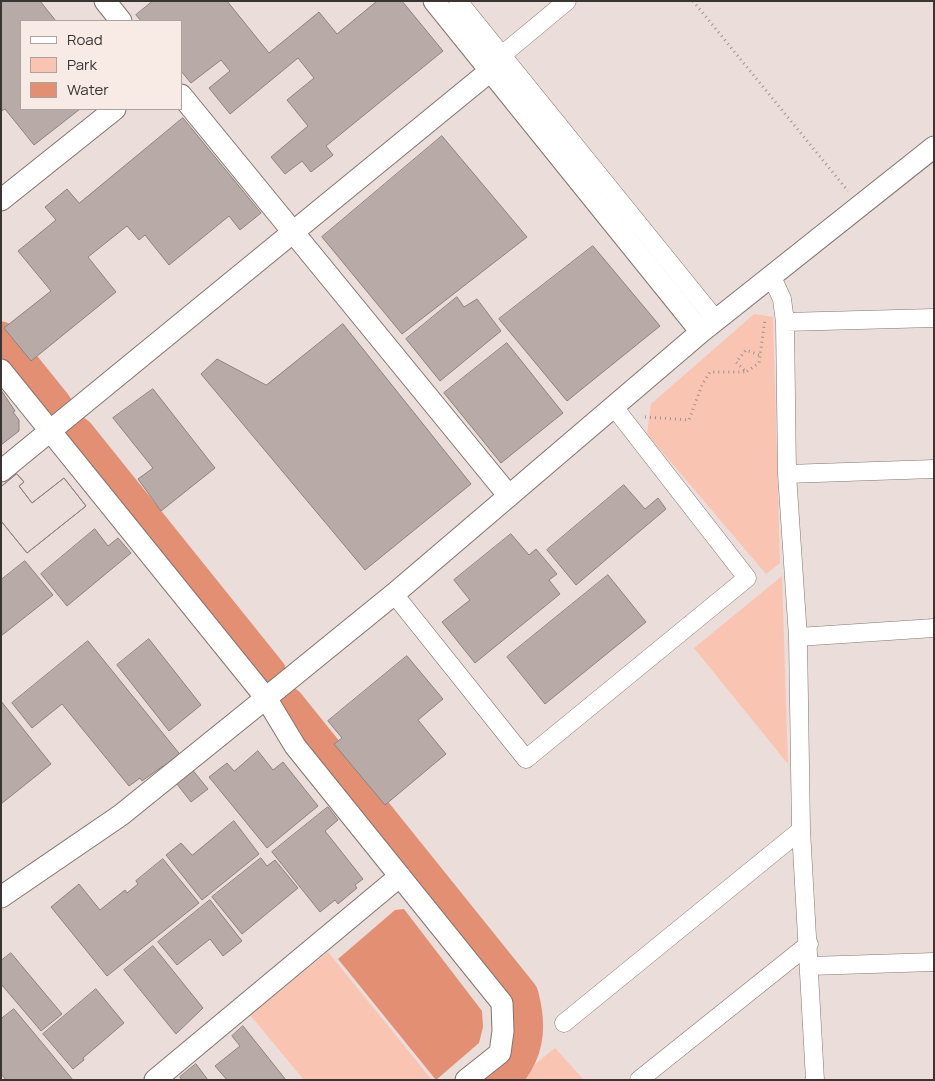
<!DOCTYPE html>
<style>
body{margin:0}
#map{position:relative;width:935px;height:1081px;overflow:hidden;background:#ebddd9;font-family:Manrope,sans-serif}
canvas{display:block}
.frame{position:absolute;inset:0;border:2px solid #3a3533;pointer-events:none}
.legend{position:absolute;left:20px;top:20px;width:162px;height:90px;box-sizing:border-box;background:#f8ebe6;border:1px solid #aca29e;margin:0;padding:6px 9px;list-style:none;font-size:15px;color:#3a3533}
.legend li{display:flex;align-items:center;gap:10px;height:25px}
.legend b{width:25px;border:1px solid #aca29e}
</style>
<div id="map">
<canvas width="935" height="1081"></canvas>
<div class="frame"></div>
<ul class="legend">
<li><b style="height:6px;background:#fff"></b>Road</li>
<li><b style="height:14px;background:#fac4b3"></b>Park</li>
<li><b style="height:14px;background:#e38f74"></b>Water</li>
</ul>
</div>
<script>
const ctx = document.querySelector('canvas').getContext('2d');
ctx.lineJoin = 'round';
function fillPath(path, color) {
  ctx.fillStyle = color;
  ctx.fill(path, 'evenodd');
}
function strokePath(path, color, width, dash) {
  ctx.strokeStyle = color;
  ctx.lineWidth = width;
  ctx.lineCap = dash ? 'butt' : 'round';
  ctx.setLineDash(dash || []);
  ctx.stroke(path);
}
fillPath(new Path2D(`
 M754,314l19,3 7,246 -14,11 -119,-140 4,-30z
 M782,576l6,188 -94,-116z
 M328,952l104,128h-128l-54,-65z
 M555,1048l29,32h-68z`), '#fac4b3');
fillPath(new Path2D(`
 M404,909l78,102 1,16 -4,16 -43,37 -98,-121 57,-49z`), '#e38f74');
strokePath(new Path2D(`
 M1,339l54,67
 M77,434l192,239
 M287,704l234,291c9,33 6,60 -19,85`), '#e38f74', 35);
const building = new Path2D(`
 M1,1h39l16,20h-35v88h59l-46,36 -29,-36 -4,2z
 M153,1h74l42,52 50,-41 18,22 40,-33h25l41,50 -117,95 7,9 -22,17 -9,-11 -17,13 -14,-17 37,-31 -21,-26 27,-22 -16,-20 -68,56 -21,-26 21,-17 -9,-11 -30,23 -10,-12v-50h-40l-5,-6z
 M183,118l78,95 -21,17 -11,-14 -60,49 -24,-30 -6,5 -12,-14 -39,31 28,35 -85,69 -27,-33 47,-37 -33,-40 38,-31 -11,-13 22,-18 12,14z
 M442,136l85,101 -125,97 -80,-97z
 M593,246l67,80 -93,75 -68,-82z
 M457,297l7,10 13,-8 24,32 -61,50 -34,-42z
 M343,324l128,160 -106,86 -164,-196 16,-15 49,26z
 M507,343l56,70 -62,50 -57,-70z
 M153,389l62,79 -54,43 -23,-32 15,-11 -40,-50z
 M1,390l14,21 -2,1 6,8v11l-18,14z
 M17,474l7,8 -5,4 13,17 32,-25 22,28 -59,47 -26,-32v-34z
 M17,474l7,8 -5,4 13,17 32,-25 22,28 -59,47 -26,-32v-34z
 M624,485l21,24 13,-11 8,11 -90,76 -29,-35z
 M95,529l13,17 10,-8 13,15 -64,53 -26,-32z
 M511,534l18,21 7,-6 21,25 -8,6 11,14 -85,69 -33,-41 28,-22 -16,-20z
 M25,561l28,34 -52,41v-56z
 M608,575l38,47 -101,82 -38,-47z
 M149,639l52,66 -32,26 -52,-66z
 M88,641l120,148 -17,13 -28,-36 -21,15 -2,-3 -11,8 -67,-82 -30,24 -20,-25z
 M407,656l36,43 -25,21 28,34 -61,51 -51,-61 8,-6 -14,-17z
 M1,701l50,63 -50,40z
 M258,751l15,19 10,-8 35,44 -51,42 -58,-71 18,-14 7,8z
 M328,807l10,13 -13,11 38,48 -8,6 2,3 -19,16 -3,-4 -15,12 -48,-60z
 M234,821l25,33 -57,46 -36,-45 15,-12 11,12z
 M261,858l6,8 8,-6 23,28 -56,46 -30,-37z
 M163,859l36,44 -92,73 -56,-69 28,-23 21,26 25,-20 2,3 11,-9 -2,-3z
 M210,900l32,41 -19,15 -13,-17 -33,26 -19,-23z
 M153,946l50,62 -27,26 -52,-64z
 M11,953l51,61 -21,17 -40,-47v-23z
 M96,989l28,34 -41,35 1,2 -11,9 -30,-35z
 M14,1009l59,71h-67l-5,-6v-55z
 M243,1026l43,54h-59l-12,-14 25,-20 -8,-10z
 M196,1064l12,16h-26l-2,-3z`);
fillPath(building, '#b8aba7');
strokePath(building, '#8e827e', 1);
const minor = new Path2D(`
 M458,1l258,319
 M502,55l65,-54
 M771,275l11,24 3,23 2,152 11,163 3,193 14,250
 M785,322l149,-4
 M787,474l147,-5
 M394,594l132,165 221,-181 -133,-171
 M798,637l136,-9
 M810,966l124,-4
 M564,1023l237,-193
 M639,1080l170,-136`);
const tertiary = new Path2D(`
 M105,1l16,20
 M434,1l267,331
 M181,95l328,401
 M1,200l114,-91
 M1,370l265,328 -145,117 -120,82
 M1,471l489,-400
 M155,1080l245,-204
 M466,1080l34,-27 3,-22 -1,-28 -207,-257 -29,-48 128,-104 307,-262 233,-185`);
strokePath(minor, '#817571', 19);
strokePath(tertiary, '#817571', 23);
strokePath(new Path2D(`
 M693,1l155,190
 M759,355l-13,-5 -10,12 10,10 13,-9 6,-44
 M645,417l44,3 13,-35 8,-13h36`), '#9d9390', 3, [1, 4]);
strokePath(minor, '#fff', 18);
strokePath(tertiary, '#fff', 21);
</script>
